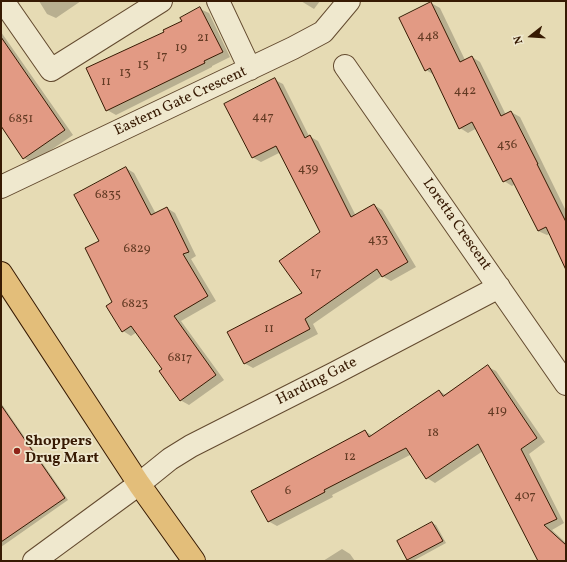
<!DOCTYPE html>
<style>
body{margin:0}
#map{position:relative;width:567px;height:562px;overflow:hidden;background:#e6dbb4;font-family:Vollkorn,serif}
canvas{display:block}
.frame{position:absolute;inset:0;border:2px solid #371a03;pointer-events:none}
.north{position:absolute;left:511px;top:16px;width:40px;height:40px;-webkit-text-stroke:3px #efe8ce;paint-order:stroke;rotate:253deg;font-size:11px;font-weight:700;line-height:16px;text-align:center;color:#371a03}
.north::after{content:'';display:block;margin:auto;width:14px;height:18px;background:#371a03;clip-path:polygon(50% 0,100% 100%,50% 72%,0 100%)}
</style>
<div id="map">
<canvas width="567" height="562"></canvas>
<div class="frame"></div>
<div class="north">N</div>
</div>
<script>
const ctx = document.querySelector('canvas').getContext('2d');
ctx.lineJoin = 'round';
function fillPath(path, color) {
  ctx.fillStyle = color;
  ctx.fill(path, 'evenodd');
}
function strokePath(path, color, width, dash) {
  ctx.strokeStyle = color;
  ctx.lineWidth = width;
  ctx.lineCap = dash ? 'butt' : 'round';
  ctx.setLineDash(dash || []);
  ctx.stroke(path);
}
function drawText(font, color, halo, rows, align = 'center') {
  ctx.font = font + ' Vollkorn,serif';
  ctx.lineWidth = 3.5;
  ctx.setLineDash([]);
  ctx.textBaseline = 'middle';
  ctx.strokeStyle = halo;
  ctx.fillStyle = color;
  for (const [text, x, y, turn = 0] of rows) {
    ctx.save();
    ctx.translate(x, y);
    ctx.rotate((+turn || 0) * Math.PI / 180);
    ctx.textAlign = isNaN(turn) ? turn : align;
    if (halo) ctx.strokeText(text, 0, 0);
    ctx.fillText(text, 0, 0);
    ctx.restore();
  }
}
fillPath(new Path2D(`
 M39,1h42l-25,17 -9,-4z
 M301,1h19l-6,8z
 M431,3l9,5 25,52 7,-3 8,5 26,53 5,-3 9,5 46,94v57l-16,-34 -3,1 -9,-4 -23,-47 -3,2 -8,-5 -27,-53 -9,5 -8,-5 -26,-53 -8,-5z
 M200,9l9,4 21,44 -18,9v1l-96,48 -9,-5 58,-78z
 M1,32l72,103 -41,28 -8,-5 -23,-33z
 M275,80l8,4 26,52 9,5 38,75 18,-11 8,5 34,57 -25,14 -9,-5 -69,48 5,10 -65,34 -9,-5 59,-70 18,-60 -40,-81 -20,10 -9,-5z
 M126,168l8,5 22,41 11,-6 8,5 21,43 -5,3 25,42 -35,20 43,59 -35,25 -9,-5 -16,-31 -27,-37 -6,4 -8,-5 -10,-28 -13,-62z
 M488,367l8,4 49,71 -16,12 35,69 -12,7 14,13v18h-30l2,-2 -55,-108 -48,32 -8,-5 -15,-24 -80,41 1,2 -56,29 -9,-5 97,-90 8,5 66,-45 7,4z
 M1,403l67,97 -67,47z
 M432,523l4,2 10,18 -33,18 -5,-2z
 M342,549l8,5 5,7h-32z`), '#0003');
const building = new Path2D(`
 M431,2l29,60 12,-6 29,60 10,-5 27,53h-1l29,58v48l-20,-43 -8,4 -27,-53 -8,4 -31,-60 -13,7 -29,-61 -5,3 -26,-53z
 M200,7l23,45 -19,9 1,2 -99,48 -20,-43 78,-36 -1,-2 19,-9 -2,-3z
 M1,37l64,93 -42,29 -22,-33z
 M275,78l30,60 5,-3 41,82 23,-13 34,58 -26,15 -5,-8 -72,50 5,10 -66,35 -17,-32 75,-39 -23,-32 41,-29 -44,-86 -24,12 -28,-54z
 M126,167l25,48 16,-8 22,45 -6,2 25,42 -34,20 42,59 -36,26 -21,-30 3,-2 -31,-43 -9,6 -16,-26 6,-4 -27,-54 14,-7 -25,-46z
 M488,365l49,73 -16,11 36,70 -13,6 22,20v16h-28l-60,-117 -52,35 -20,-31 -82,42 1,2 -57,30 -17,-31 114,-61 4,7 70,-47 4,6z
 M1,405l64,93 -64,44z
 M432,522l11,19 -36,19 -10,-19z`);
fillPath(building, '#e29a84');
strokePath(building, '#371a03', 1);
const minor = new Path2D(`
 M3,1l48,69 110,-69
 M218,1l32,68
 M345,66l221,318
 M1,187l292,-139 30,-16 26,-31
 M34,561l105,-77 31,-25 21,-13 144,-73 164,-86`);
const major = new Path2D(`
 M1,273l138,211 55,77`);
strokePath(minor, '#634a2f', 24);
strokePath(major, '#371a03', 24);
strokePath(minor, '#efe8ce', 22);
strokePath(major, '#e3be7a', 22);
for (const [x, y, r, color] of [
 [17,451,4,"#8f2418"]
]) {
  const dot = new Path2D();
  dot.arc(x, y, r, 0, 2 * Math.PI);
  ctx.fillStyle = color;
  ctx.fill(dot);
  strokePath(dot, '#efe8ce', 1.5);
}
drawText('13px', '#623a23', null, [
 ["448",428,37],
 ["21",203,39],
 ["19",181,49],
 ["17",162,57],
 ["15",143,66],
 ["13",125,74],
 ["11",106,83],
 ["442",465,92],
 ["447",263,118],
 ["6851",21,120],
 ["436",507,146],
 ["439",308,170],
 ["6835",108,196],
 ["433",378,241],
 ["6829",137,250],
 ["17",316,274],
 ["6823",135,305],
 ["11",269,330],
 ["6817",180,359],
 ["419",497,412],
 ["18",433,434],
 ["12",350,458],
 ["6",288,492],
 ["407",525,497]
]);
drawText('15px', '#371a03', '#efe8ce', [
 ["Eastern Gate Crescent",181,102,-25],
 ["Loretta Crescent",456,225,55],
 ["Harding Gate",317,382,-27]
]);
drawText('bold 15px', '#371a03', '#efe8ce', [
 ["Shoppers",25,442],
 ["Drug Mart",25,459]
], 'left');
</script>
